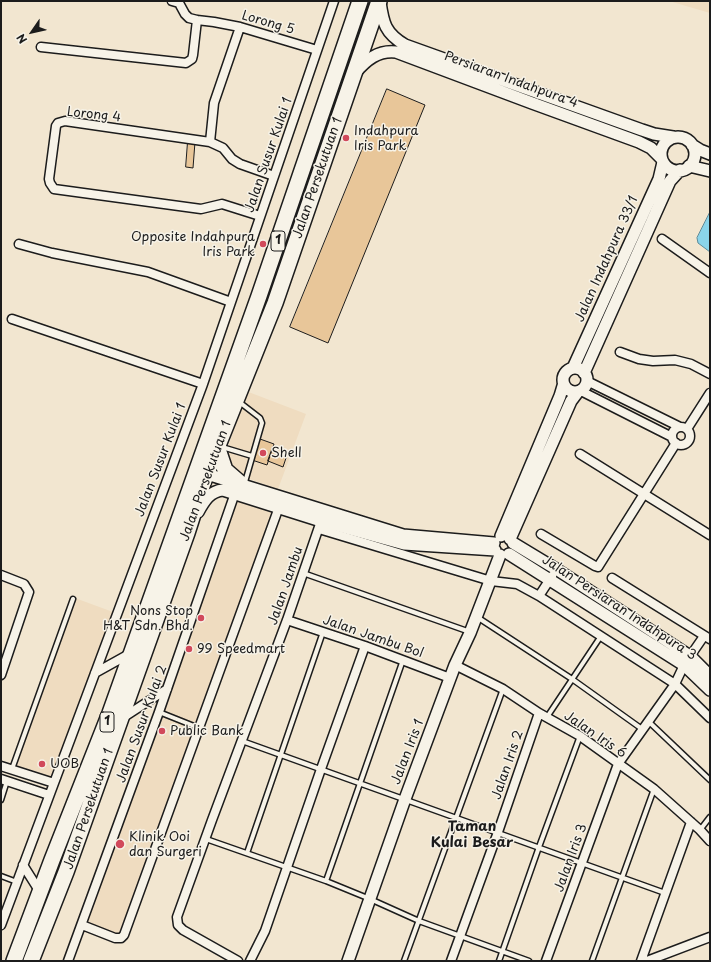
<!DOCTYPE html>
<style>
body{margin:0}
#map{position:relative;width:711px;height:962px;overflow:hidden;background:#f2e6d0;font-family:"Playpen Sans",sans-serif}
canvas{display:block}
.frame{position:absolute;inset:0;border:2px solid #1c1c1c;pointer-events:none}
.north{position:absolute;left:12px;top:12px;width:40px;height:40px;-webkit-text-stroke:3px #f7f3e8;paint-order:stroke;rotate:236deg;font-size:11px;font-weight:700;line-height:16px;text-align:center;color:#1c1c1c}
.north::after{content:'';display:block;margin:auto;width:14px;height:18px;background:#1c1c1c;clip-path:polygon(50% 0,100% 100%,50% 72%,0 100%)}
</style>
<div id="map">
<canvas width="711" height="962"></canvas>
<div class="frame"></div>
<div class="north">N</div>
</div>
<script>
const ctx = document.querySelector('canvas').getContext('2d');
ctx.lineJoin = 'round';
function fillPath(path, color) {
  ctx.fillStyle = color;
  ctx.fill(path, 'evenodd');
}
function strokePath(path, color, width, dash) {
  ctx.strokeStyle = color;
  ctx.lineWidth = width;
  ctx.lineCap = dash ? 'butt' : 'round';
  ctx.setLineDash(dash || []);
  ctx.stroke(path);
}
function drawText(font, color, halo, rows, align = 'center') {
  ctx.font = font + ' "Playpen Sans",sans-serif';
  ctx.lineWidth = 3;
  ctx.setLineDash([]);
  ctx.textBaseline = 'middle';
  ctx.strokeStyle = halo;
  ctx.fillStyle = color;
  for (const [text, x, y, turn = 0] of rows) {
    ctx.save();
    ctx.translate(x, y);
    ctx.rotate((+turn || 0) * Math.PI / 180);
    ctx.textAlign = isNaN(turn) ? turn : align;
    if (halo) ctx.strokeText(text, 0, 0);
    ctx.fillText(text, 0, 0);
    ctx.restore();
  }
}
fillPath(new Path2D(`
 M669,1h41v12z
 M246,391l60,23 -28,75 -48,-17 -4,-18z
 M236,500l38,11 -153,423 -4,2 -30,-12 77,-214z
 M75,598l38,14 -62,167 -36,-12z`), '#efdcc0');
const water = new Path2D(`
 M710,212v40l-12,-9 -1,-5z`);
fillPath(water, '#8ad4ea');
strokePath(water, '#5e8a98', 1);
const building = new Path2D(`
 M387,89l38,16 -97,238 -38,-16z
 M188,141l7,1 -2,26 -7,-1z
 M260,439l14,5 -7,21 -15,-5z
 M273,447l15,5 -5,15 -15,-6z`);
fillPath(building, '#e8c699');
strokePath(building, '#1c1c1c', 1);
const lane = new Path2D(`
 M238,401l22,17 2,5 -17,59
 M222,447l30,9
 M303,573l167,59
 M477,617l95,62 70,50
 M159,712l40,16
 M547,717l54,-81
 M648,721l62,59
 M242,741l423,152
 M12,769l61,-170
 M1,800l6,-19
 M700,830l10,-13
 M206,839l120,42 44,18 49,22 110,40
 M247,853l76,-221
 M1,876l16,6
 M326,881l77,-221
 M404,961l99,-272
 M499,961l40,-114 41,-111
 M592,961l62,-172`);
const street = new Path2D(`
 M172,1l7,2 6,11 4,4 8,2 17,2 26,5 77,23
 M41,47l145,16 6,-4 1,-4 4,-35
 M210,142l4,-39 26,-76
 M260,216l-38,-12 -21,5 -147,-20 -4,-6 -1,-4 7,-53 2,-3 7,-2 145,21 13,6 9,11 8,5 34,12
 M662,239l48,34
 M19,244l33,9 96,19 83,30
 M12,319l191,65
 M620,352l19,7 14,2 22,-1 16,4 19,10
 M587,381l93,46
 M581,391l91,46
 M672 436a9 9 0 1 1 18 0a9 9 0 1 1-18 0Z
 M687,429l23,-36
 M580,454l130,81
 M319,529l172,52 26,3 22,12 136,88 35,34
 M541,534l54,32 3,1 78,-124
 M1,575l23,9 5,8 -28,83
 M612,578l98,61
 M539,596l13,-20
 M287,620l78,26 85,32
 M455,665l48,24 36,24 41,23 74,53 46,41 10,11
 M95,673l36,-20
 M121,719l46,-30
 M1,766l53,17
 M1,779l48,16
 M23,865l17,27
 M1,925l202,-541 131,-383
 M82,925l33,13h6l3,-3 155,-428
 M68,961l91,-249 76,-219
 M238,961l-55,-31 -5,-5 -1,-8 35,-97 75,-200 34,-99
 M250,961l15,-30 56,-162 44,-123
 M451,961l47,-129 41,-119
 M546,961l72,-197 57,-80 9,-19 20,-29
 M641,961l50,-139
 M647,961l63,-24`);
const secondary = new Path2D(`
 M380,2c3,21 5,31 25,43l237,85 12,4 19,3
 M355,73c11,-13 23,-23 41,-21l136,51 107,39 12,6 10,10
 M661 154a17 17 0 1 1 34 0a17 17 0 1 1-34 0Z
 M692,145l8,5 10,4
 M689,166l21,5
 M563 380a12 12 0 1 1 24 0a12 12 0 1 1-24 0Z
 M573,368l86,-189 4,-17
 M584,373l86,-192 10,-11
 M207,474l196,61 91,8
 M198,512c6,-11 12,-21 25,-22l98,31 83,23 91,6
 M501,536l59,-140 3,-10
 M510,539l61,-138 6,-8
 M513,543l43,26 134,87 20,20
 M509,554l175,111 26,25
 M348,961l57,-162 50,-134 15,-32 30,-78`);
const highway = new Path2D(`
 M218,449l7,21 15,13
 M14,961l38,-101 58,-147 149,-417 101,-295
 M31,961l35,-89 121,-339 16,-50 72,-180 104,-302`);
strokePath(lane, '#1c1c1c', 7);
strokePath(street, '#1c1c1c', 11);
strokePath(secondary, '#1c1c1c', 14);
strokePath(highway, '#1c1c1c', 18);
strokePath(lane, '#f7f3e8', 4);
strokePath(street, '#f7f3e8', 8);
strokePath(secondary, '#f7f3e8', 11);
strokePath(highway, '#f7f3e8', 15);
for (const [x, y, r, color] of [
 [346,138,4,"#d1495b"],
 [263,244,4,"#d1495b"],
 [263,453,4,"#d1495b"],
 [201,618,4,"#d1495b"],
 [189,649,4,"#d1495b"],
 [162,731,4,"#d1495b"],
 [42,764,4,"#d1495b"],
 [120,844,5,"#d1495b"]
]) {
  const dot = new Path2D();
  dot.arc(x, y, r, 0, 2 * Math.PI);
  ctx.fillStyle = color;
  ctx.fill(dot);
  strokePath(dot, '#f7f3e8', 1.5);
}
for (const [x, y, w] of [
 [278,241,14],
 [107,722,14]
]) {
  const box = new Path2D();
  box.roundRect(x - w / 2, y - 10, w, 20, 3);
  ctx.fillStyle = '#f7f3e8';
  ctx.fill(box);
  strokePath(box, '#1c1c1c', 1);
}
drawText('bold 12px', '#1c1c1c', null, [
 ["1",278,241],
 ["1",107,722]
]);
drawText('13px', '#1c1c1c', '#f7f3e8', [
 ["Lorong 5",268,23,16],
 ["Persiaran Indahpura 4",511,80,20],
 ["Lorong 4",94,115,6],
 ["Jalan Susur Kulai 1",269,155,-71],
 ["Jalan Persekutuan 1",318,178,-71],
 ["Jalan Indahpura 33/1",607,259,-66],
 ["Jalan Susur Kulai 1",161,460,-69],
 ["Jalan Persekutuan 1",206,481,-70],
 ["Jalan Jambu",286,586,-71],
 ["Jalan Persiaran Indahpura 3",619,608,33],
 ["Jalan Jambu Bol",373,637,19],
 ["Jalan Susur Kulai 2",142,724,-70],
 ["Jalan Iris 6",595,735,34],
 ["Jalan Iris 1",408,752,-69],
 ["Jalan Iris 2",508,765,-71],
 ["Jalan Persekutuan 1",89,809,-71],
 ["Jalan Iris 3",571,858,-70]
]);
drawText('13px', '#1c1c1c', '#f7f3e8', [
 ["Indahpura",354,131],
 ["Iris Park",354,146],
 ["Opposite Indahpura",255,237,"right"],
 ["Iris Park",255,252,"right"],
 ["Shell",271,453],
 ["Nons Stop",193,611,"right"],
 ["H&T Sdn. Bhd.",193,626,"right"],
 ["99 Speedmart",197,649],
 ["Public Bank",170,731],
 ["UOB",50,764],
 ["Klinik Ooi",129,837],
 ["dan Surgeri",129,852]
], 'left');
drawText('bold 14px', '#1c1c1c', '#f7f3e8', [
 ["Taman",472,827],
 ["Kulai Besar",472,843]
]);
</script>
